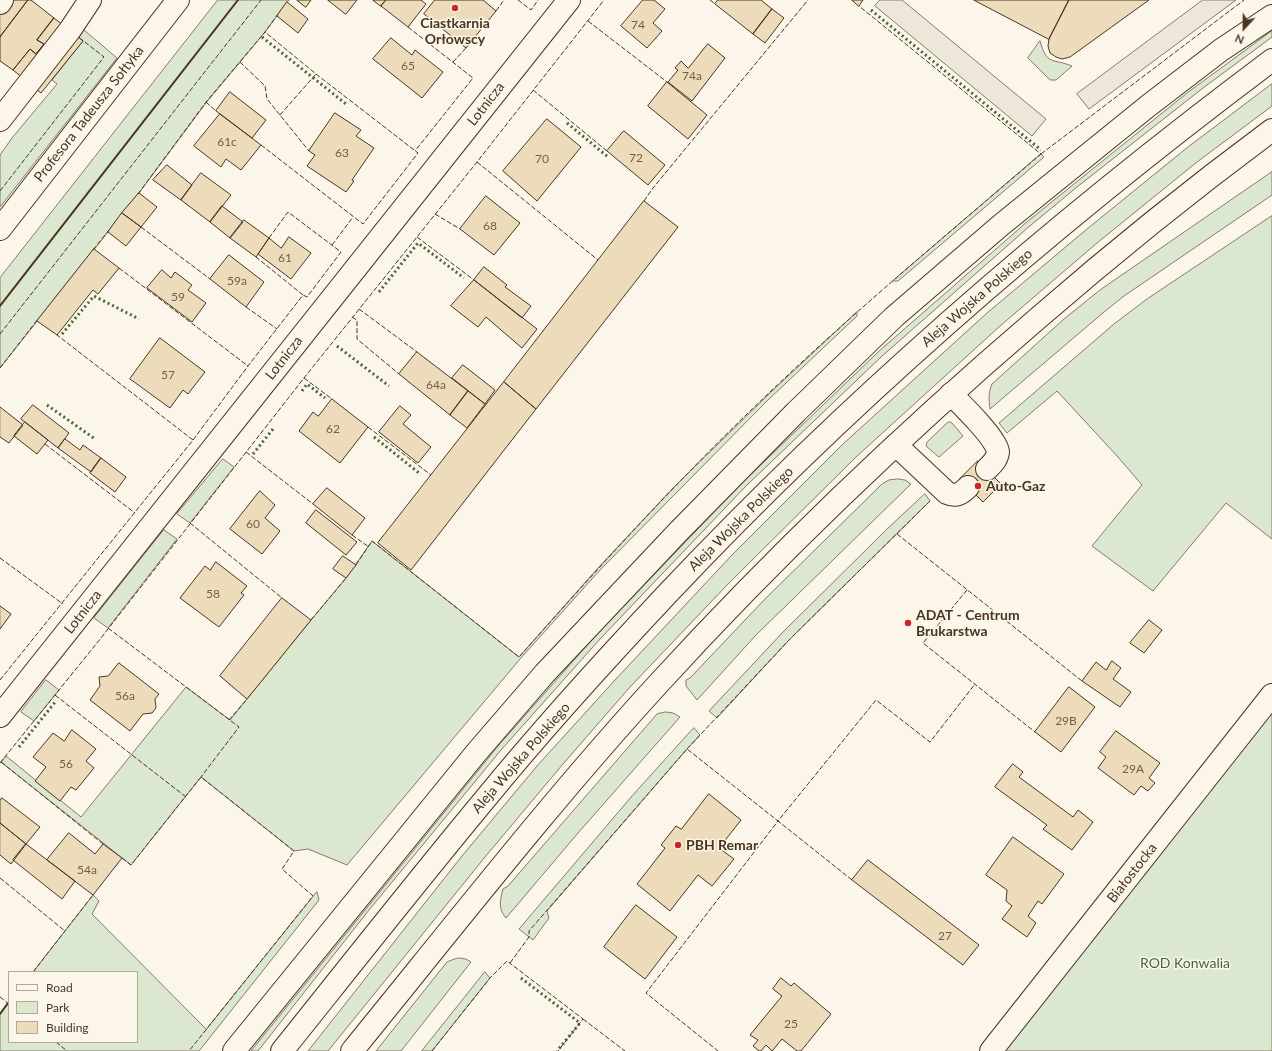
<!DOCTYPE html>
<meta charset="utf-8">
<style>
body{margin:0}
#map{position:relative;width:1272px;height:1051px;overflow:hidden;background:#fbf6e9;font-family:Lato,sans-serif}
canvas{display:block}
.legend{position:absolute;left:8px;top:971px;width:130px;height:72px;box-sizing:border-box;background:#fbf6e9;border:1px solid #b4a999;margin:0;padding:5px 7px;list-style:none;font-size:12px;color:#4a3520}
.legend li{display:flex;align-items:center;gap:8px;height:20px}
.legend b{width:20px;border:1px solid #b4a999}
.north{position:absolute;left:1224px;top:8px;width:40px;height:40px;-webkit-text-stroke:3px #fbf6e9;paint-order:stroke;rotate:202deg;font-size:11px;font-weight:700;line-height:16px;text-align:center;color:#4a3520}
.north::after{content:'';display:block;margin:auto;width:14px;height:18px;background:#4a3520;clip-path:polygon(50% 0,100% 100%,50% 72%,0 100%)}
</style>
<div id="map">
<canvas width="1272" height="1051"></canvas>
<ul class="legend">
<li><b style="height:5px;background:#fbf6e9"></b>Road</li>
<li><b style="height:11px;background:#dce7d0"></b>Park</li>
<li><b style="height:11px;background:#ecdcbc"></b>Building</li>
</ul>
<div class="north">N</div>
</div>
<script>
const ctx = document.querySelector('canvas').getContext('2d');
ctx.lineJoin = 'round';
function fillPath(path, color) {
  ctx.fillStyle = color;
  ctx.fill(path, 'evenodd');
}
function strokePath(path, color, width, dash) {
  ctx.strokeStyle = color;
  ctx.lineWidth = width;
  ctx.lineCap = dash ? 'butt' : 'round';
  ctx.setLineDash(dash || []);
  ctx.stroke(path);
}
function drawText(font, color, halo, rows, align = 'center') {
  ctx.font = font + ' Lato,sans-serif';
  ctx.lineWidth = 3;
  ctx.setLineDash([]);
  ctx.textBaseline = 'middle';
  ctx.strokeStyle = halo;
  ctx.fillStyle = color;
  for (const [text, x, y, turn = 0] of rows) {
    ctx.save();
    ctx.translate(x, y);
    ctx.rotate((+turn || 0) * Math.PI / 180);
    ctx.textAlign = isNaN(turn) ? turn : align;
    if (halo) ctx.strokeText(text, 0, 0);
    ctx.fillText(text, 0, 0);
    ctx.restore();
  }
}
const green = new Path2D(`
 M218,0h71l-24,32 -59,71 -67,90 -139,175v-90z
 M84,30l33,28 -117,149v-52l12,-17 45,-54 -5,-4 31,-39 -4,-4z
 M1272,31v6l-69,51 -126,99 -46,38 -150,132 -135,129 -146,153 -99,111 -132,160 -111,141h-7l247,-305 99,-112 146,-152 135,-130 150,-131 159,-128z
 M1040,41c7,25 12,17 32,25l-16,14h-6l-22,-22z
 M1272,84v22l-75,56 -100,81 -97,83 -144,131 -127,126 -99,104 -67,77 -78,93 -157,194h-20l154,-195 75,-90 78,-86 117,-125 111,-111 144,-131 100,-84 101,-82z
 M1041,154l3,3 -146,124h-5z
 M1272,172v23l-148,101 -20,16 -114,97c-1,-9 -2,-16 2,-25l72,-65 36,-29z
 M1272,216v323l-46,-36 -73,88 -61,-45 50,-61 -24,-28 -61,-66 -50,42 -8,-10 115,-99 33,-25z
 M857,312v4l-89,84 -168,170 -80,89 -173,206 -39,-16 -14,2 -93,-74 -70,88 -130,-103 5,-6 75,61 105,-130 44,33 81,-100 35,-42 26,-37 147,116 78,-88 76,-81 97,-95z
 M950,422l2,1 11,13 -24,21 -13,-11 1,-4 20,-19z
 M223,459l11,8 -44,56 -13,-9z
 M898,479l7,1 6,4 -155,151 -59,65 -11,-14v-6l4,-2 75,-79 117,-115 7,-4z
 M925,494l5,7 -141,139 -72,78 -8,-7 74,-79 102,-101z
 M164,530l13,9 -69,89 -14,-10z
 M46,680l13,10 -25,31 -13,-9z
 M1272,711v340h-269z
 M666,712l7,1 7,4 -102,116 -72,85c-8,-9 -6,-18 -3,-29l5,-3 149,-172z
 M694,728l6,7 -13,14 -140,162 2,7 -16,22 -14,-11 113,-133z
 M317,892l2,8 -120,151h-199v-37l9,-11v39h128v-70h-104l60,-77 6,6 -7,13 114,115z
 M458,958l8,1 5,3 -70,89h-25l71,-89z
 M485,972l5,6 -58,73h-10z`);
fillPath(green, '#dce7d0');
strokePath(green, '#887966', 1);
const parking = new Path2D(`
 M880,0h22l144,119 -14,17 -157,-130z
 M1203,0h33l-147,109 -12,-15z`);
fillPath(parking, '#ede7d9');
strokePath(parking, '#887966', 1);
const building = new Path2D(`
 M0,0h28l-28,37z
 M28,0h3l23,18 -17,22 7,4 -8,10 -6,-5 -17,21 -13,-9v-24z
 M297,0h14l-5,7z
 M328,0h29l-11,14z
 M373,0h13l-5,6z
 M386,0h35l5,4 -18,23 -27,-21z
 M435,0h48l13,11 -30,37 -42,-34z
 M643,0h11l11,9 -12,14 9,8 -15,17 -26,-22z
 M718,0h43l11,9 -19,25 -38,-30z
 M852,0h11l-4,6z
 M974,0h95l-20,39z
 M1069,0h80l-79,57 -8,2 -6,-2 -6,-4 -2,-7 1,-7z
 M287,2l21,17 -10,14 -21,-17z
 M772,9l12,9 -19,25 -12,-9z
 M54,18l29,23 -42,52 -28,-23 17,-21 6,5 8,-10 -7,-4z
 M391,38l21,17 3,-5 28,22 -21,26 -49,-39z
 M708,44l17,14 -33,43 -24,-19 10,-12 -3,-2 6,-7 7,7z
 M667,82l40,33 -19,24 -40,-33z
 M230,92l36,28 -14,18 -36,-27z
 M335,113l26,17 -5,6 18,12 -22,32 2,1 -8,11 -39,-26 8,-11 -6,-4z
 M220,114l41,31 -20,25 -15,-11 -5,8 -27,-21z
 M547,119l34,28 -44,54 -34,-30z
 M624,131l41,34 -17,20 -41,-34z
 M167,165l25,20 -11,15 -28,-20z
 M201,173l30,22 -21,27 -29,-22z
 M139,193l18,14 -16,20 -19,-14z
 M486,196l34,27 -26,32 -34,-26z
 M644,201l34,26 -142,182 -32,-27z
 M222,206l21,16 -13,16 -20,-16z
 M122,213l19,14 -15,19 -18,-14z
 M244,220l25,18 -13,19 -26,-19z
 M289,237l22,16 -20,26 -33,-25 11,-16 12,10z
 M94,249l25,19 -21,26 -5,-4 -36,45 -20,-14z
 M229,255l35,27 -18,25 -36,-28z
 M484,267l23,18 -2,2 26,19 -9,12 -48,-38z
 M162,270l9,8 4,-6 17,13 -4,5 18,13 -14,19 -45,-34z
 M474,280l63,49 -15,19 -36,-31 -8,10 -27,-21z
 M160,338l45,34 -17,22 -5,-4 -13,18 -40,-29z
 M417,352l51,39 -18,24 -51,-41z
 M463,365l32,25 -10,14 -33,-26z
 M504,382l32,27 -125,161 -33,-27z
 M468,391l17,13 -18,24 -17,-13z
 M332,399l36,28 -28,36 -41,-32 14,-19 5,4z
 M33,405l36,28 -11,15 -37,-29z
 M400,406l11,9 -8,9 28,23 -13,16 -39,-31z
 M0,407l23,18 -14,18 -9,-6z
 M25,422l23,18 -11,14 -23,-18z
 M65,439l15,11 3,-5 18,13 -10,14 -33,-24z
 M101,458l25,19 -11,15 -25,-19z
 M978,461l23,23 -18,18 -23,-23z
 M327,488l38,30 -13,17 -39,-31z
 M260,491l15,14 -10,13 15,13 -18,23 -32,-25z
 M316,510l41,32 -11,13 -40,-32z
 M343,556l13,9 -10,13 -13,-9z
 M216,562l31,24 -6,7 3,2 -25,32 -39,-29 25,-32 5,4z
 M282,598l29,22 -64,79 -27,-23z
 M0,606l11,8 -11,15z
 M1149,620l13,10 -18,23 -14,-10z
 M1112,661l9,7 -8,11 18,13 -11,15 -38,-26 14,-19 10,8z
 M119,663l40,31 -4,5 1,9 -4,5 -9,1 -13,17 -40,-31 10,-14 -1,-9 9,-1z
 M1069,687l26,20 -34,45 -26,-20z
 M72,730l24,19 -10,12 8,7 -18,22 -5,-3 -11,14 -25,-20 11,-14 -13,-10 20,-24 11,8z
 M1116,731l44,32 -11,15 6,5 -7,8 -7,-5 -7,9 -36,-27 8,-11 -6,-5z
 M1013,764l10,8 -4,5 54,40 5,-7 15,12 -21,28 -29,-21 4,-4 -52,-38z
 M709,794l32,26 -22,28 15,11 -22,27 -14,-11 -28,36 -33,-27 28,-36 -4,-3 15,-19 5,3z
 M2,798l38,29 -14,17 -26,-21v-22z
 M0,823l26,21 -15,20 -11,-9z
 M69,833l26,21 8,-10 19,14 -29,37 -46,-35z
 M1013,837l51,37 -22,30 -4,-3 -10,15 8,7 -9,14 -25,-18 10,-13 -6,-5 1,-11 -21,-15z
 M26,844l49,37 -13,18 -49,-39z
 M868,860l111,85 -16,20 -111,-85z
 M636,905l41,32 -32,42 -41,-32z
 M781,978l10,8 3,-3 37,31 -30,37h-4l-15,-12 -10,12 -6,-6 -5,6h-2l-6,-5 5,-6 -8,-5 32,-39 -9,-7z`);
fillPath(building, '#ecdcbc');
strokePath(building, '#4a3520', 1);
const minor = new Path2D(`
 M0,3l2,-3
 M0,120l70,-90 20,-30
 M0,229l178,-229
 M951,394c10,10 47,46 47,58 -1,8 -6,12 -11,17
 M896,445l51,48c9,4 14,1 21,-6
 M0,716l569,-716
 M234,1051l242,-298 69,-80 133,-141 118,-120 98,-95 107,-92 147,-119 73,-56 51,-34
 M991,1051l281,-356`);
const major = new Path2D(`
 M282,1051c68,-85 135,-170 204,-253 58,-71 120,-139 183,-206 184,-195 388,-371 603,-532
 M352,1051c101,-124 199,-250 307,-368 118,-129 245,-250 378,-364 76,-66 154,-129 235,-189`);
strokePath(minor, '#4a3520', 24);
strokePath(major, '#4a3520', 24);
strokePath(minor, '#fbf6e9', 22);
strokePath(major, '#fbf6e9', 22);
strokePath(new Path2D(`
 M871,10l170,140
 M262,37l84,67
 M567,123l41,34
 M379,292l39,-49 46,35
 M62,334l32,-38 45,23
 M337,346l52,40
 M302,391l5,-7 18,14
 M47,405l48,34
 M374,437l45,36
 M253,454l20,-25
 M19,747l37,-46
 M521,978l59,45 -23,28`), '#436837', 3, [2, 3]);
strokePath(new Path2D(`
 M518,0l13,10 7,-10
 M710,0l5,4
 M496,11l8,-11
 M588,21l79,61
 M408,27l65,51 -58,73
 M240,62l25,24 2,13 42,52
 M453,62l13,-14
 M533,90l74,61
 M206,102l10,9
 M280,115l36,-41
 M261,145l102,79 55,-71 -102,-79 -51,-42
 M1041,154l203,-154
 M477,162l121,98
 M0,191l104,-134 -23,-18
 M138,194l68,-92 59,-70 13,-18
 M644,201l9,-13 155,-188
 M435,214l25,15
 M141,227l69,52
 M417,237l57,43
 M269,238l19,-26 53,40 -34,45 -4,-2
 M332,245l21,-28
 M93,250l16,-20
 M119,268l129,98
 M246,307l31,22
 M359,309l58,43
 M352,317l5,3v19l42,35
 M0,334l261,-334
 M0,368l38,-49
 M304,378l28,21
 M368,427l63,48
 M193,440l55,-74 55,-71 -47,-38
 M45,444l90,69
 M246,452l67,52
 M190,523l92,75
 M897,534l185,147
 M352,535l17,12
 M0,558l63,46
 M356,565l16,-24 147,116c81,-91 162,-181 251,-265 87,-83 180,-160 271,-238l-182,-148
 M967,590l-44,53 112,89
 M311,620l35,-42
 M108,628l131,99 -38,50
 M0,680l193,-240 -136,-105
 M55,695l131,102
 M229,720l18,-21
 M687,749l102,-109 141,-139
 M1,762l102,82
 M0,763l101,-125 203,-260 173,-216 127,-162
 M122,858l9,7 70,-88 93,74 -12,18 31,27 -124,155
 M0,878l65,53
 M852,880l-74,-59 98,-121 54,42 45,-58
 M510,963l19,-26v-6l158,-182 91,72 -132,172 72,58
 M33,972l60,-77
 M0,997l9,7
 M583,1019l42,32
 M56,1042l11,9
 M432,1051l58,-73 17,-17 76,58 -25,32`), '#4a3520', 1, [5, 2]);
strokePath(new Path2D(`
 M0,306l238,-306
 M0,1014l8,-11`), '#4a3520', 2);
for (const [x, y, r, color] of [
 [455,8,4,"#c62828"],
 [978,486,4,"#c62828"],
 [908,623,4,"#c62828"],
 [678,845,4,"#c62828"]
]) {
  const dot = new Path2D();
  dot.arc(x, y, r, 0, 2 * Math.PI);
  ctx.fillStyle = color;
  ctx.fill(dot);
  strokePath(dot, '#fbf6e9', 1.5);
}
drawText('12px', '#725f47', null, [
 ["74",638,25],
 ["65",408,66],
 ["74a",692,76],
 ["61c",227,142],
 ["63",342,153],
 ["72",636,158],
 ["70",542,159],
 ["68",490,226],
 ["61",285,258],
 ["59a",237,281],
 ["59",178,297],
 ["57",168,375],
 ["64a",436,385],
 ["62",333,429],
 ["60",253,524],
 ["58",213,594],
 ["56a",125,696],
 ["29B",1066,721],
 ["56",66,764],
 ["29A",1133,769],
 ["54a",87,870],
 ["27",945,936],
 ["25",791,1024]
]);
drawText('bold 14px', '#4a3520', '#fbf6e9', [
 ["Ciastkarnia",455,23,"center"],
 ["Orłowscy",455,39,"center"],
 ["Auto-Gaz",986,486],
 ["ADAT - Centrum",916,615],
 ["Brukarstwa",916,631],
 ["PBH Remar",686,845]
], 'left');
drawText('14px', '#4a3520', '#fbf6e9', [
 ["Lotnicza",486,104,-52],
 ["Profesora Tadeusza Sołtyka",89,114,-52],
 ["Aleja Wojska Polskiego",977,298,-41],
 ["Lotnicza",284,358,-52],
 ["Aleja Wojska Polskiego",741,519,-45],
 ["Lotnicza",83,612,-52],
 ["Aleja Wojska Polskiego",521,758,-49],
 ["Białostocka",1132,873,-52]
]);
drawText('14px', '#436837', '#fbf6e9', [
 ["ROD Konwalia",1185,963]
]);
</script>
